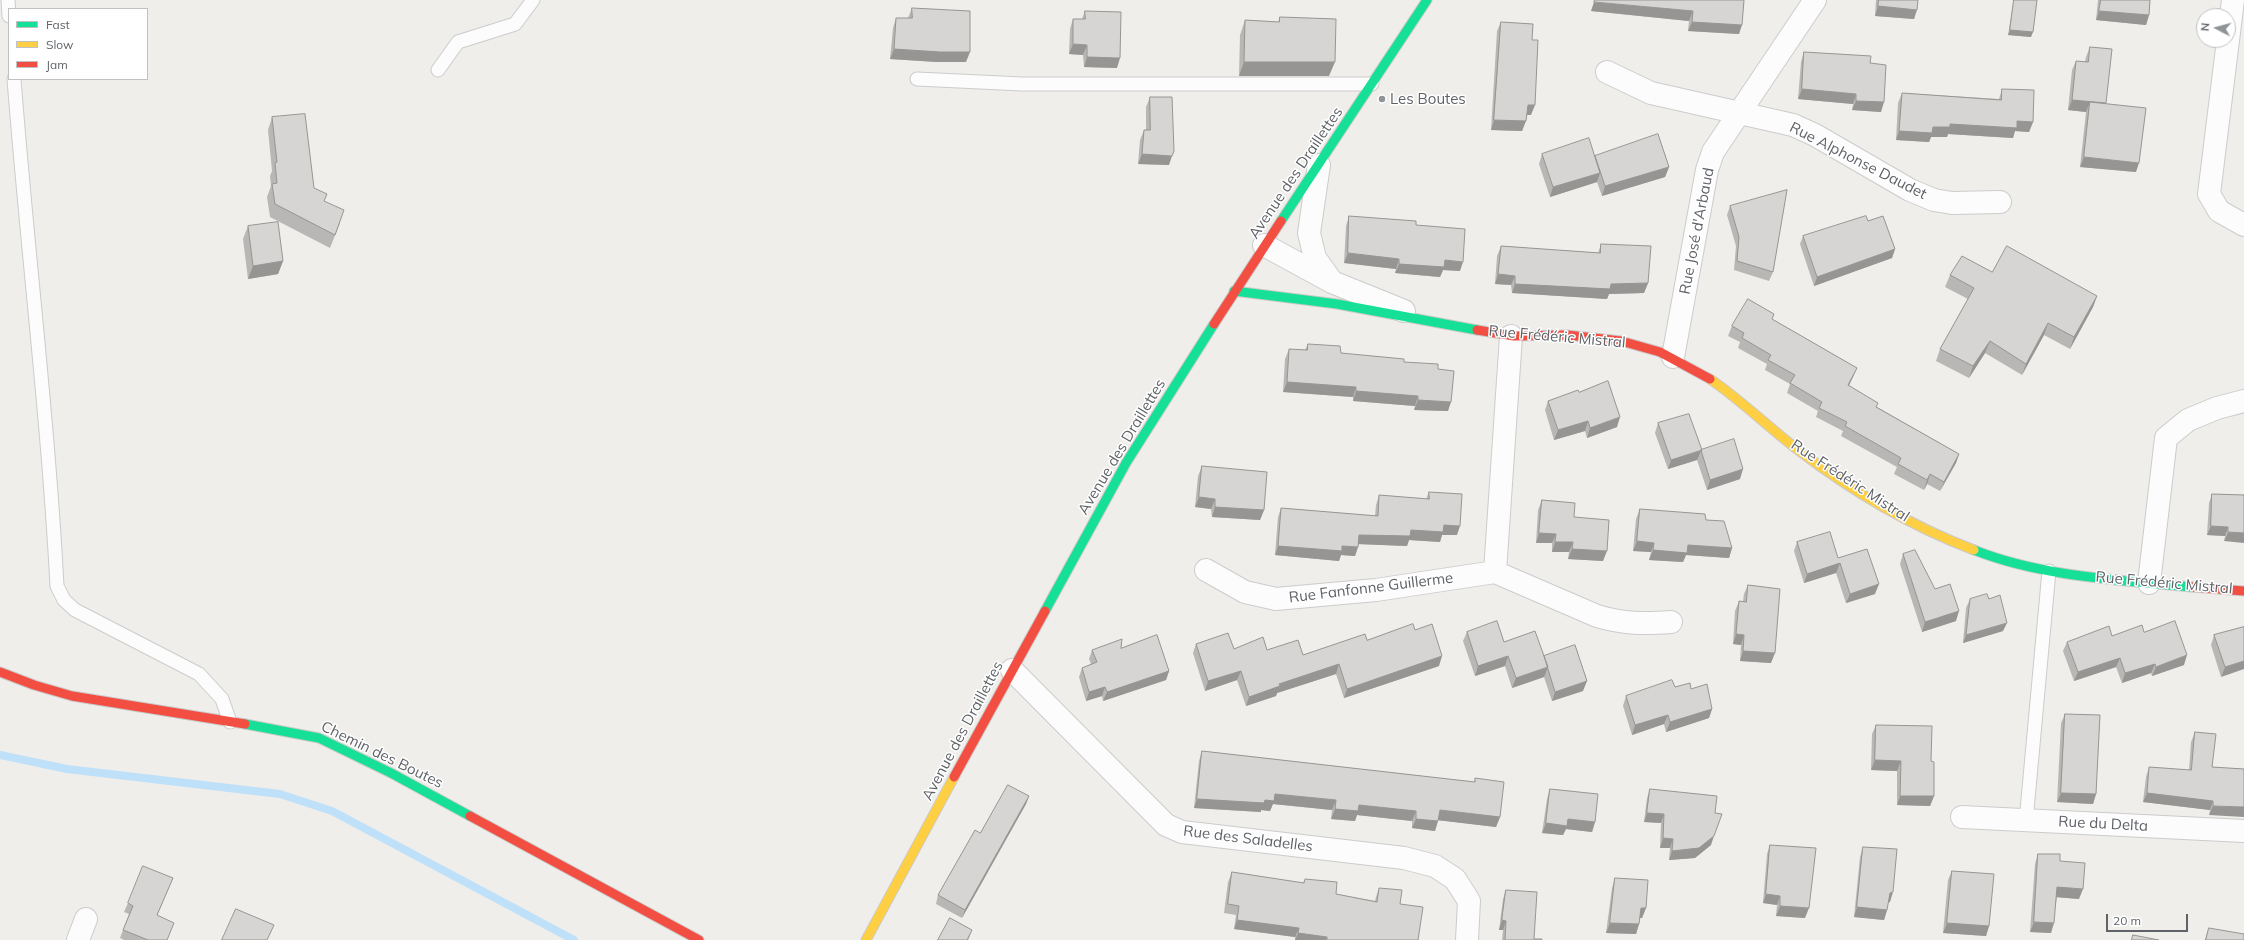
<!DOCTYPE html>
<meta charset="utf-8">
<style>
body{margin:0}
#map{position:relative;width:2244px;height:940px;overflow:hidden;background:#efeeea;font-family:Mulish,sans-serif}
canvas{display:block}
.legend{position:absolute;left:8px;top:8px;width:140px;height:72px;box-sizing:border-box;background:#fff;border:1px solid #bfc1c3;margin:0;padding:5px 7px;list-style:none;font-size:12px;color:#5f6368}
.legend li{display:flex;align-items:center;gap:8px;height:20px}
.legend b{width:20px;border:1px solid #bfc1c3}
.north{position:absolute;left:2196px;top:8px;width:40px;height:40px;box-sizing:border-box;background:#fff;border:1px solid #bfc1c3;border-radius:50%;rotate:276deg;font-size:11px;font-weight:700;line-height:16px;text-align:center;color:#5f6368}
.north::after{content:'';display:block;margin:auto;width:14px;height:18px;background:#919496;clip-path:polygon(50% 0,100% 100%,50% 72%,0 100%)}
.scale{position:absolute;left:2106px;top:914px;width:82px;height:18px;box-sizing:border-box;border:2px solid #5f6368;border-top:0;padding-left:5px;font-size:12px;line-height:14px;white-space:nowrap;color:#5f6368;-webkit-text-stroke:3px #fff;paint-order:stroke}
</style>
<div id="map">
<canvas width="2244" height="940"></canvas>
<ul class="legend">
<li><b style="height:5px;background:#16e098"></b>Fast</li>
<li><b style="height:5px;background:#ffcf43"></b>Slow</li>
<li><b style="height:5px;background:#f24e42"></b>Jam</li>
</ul>
<div class="north">N</div>
<div class="scale">20 m</div>
</div>
<script>
const ctx = document.querySelector('canvas').getContext('2d');
ctx.lineJoin = 'round';
function strokePath(path, color, width, dash) {
  ctx.strokeStyle = color;
  ctx.lineWidth = width;
  ctx.lineCap = dash ? 'butt' : 'round';
  ctx.setLineDash(dash || []);
  ctx.stroke(path);
}
function fillPath(path, color) {
  ctx.fillStyle = color;
  ctx.fill(path, 'evenodd');
}
function drawText(font, color, halo, rows, align = 'center') {
  ctx.font = font + ' Mulish,sans-serif';
  ctx.lineWidth = 3;
  ctx.setLineDash([]);
  ctx.textBaseline = 'middle';
  ctx.strokeStyle = halo;
  ctx.fillStyle = color;
  for (const [text, x, y, turn = 0] of rows) {
    ctx.save();
    ctx.translate(x, y);
    ctx.rotate((+turn || 0) * Math.PI / 180);
    ctx.textAlign = isNaN(turn) ? turn : align;
    if (halo) ctx.strokeText(text, 0, 0);
    ctx.fillText(text, 0, 0);
    ctx.restore();
  }
}
strokePath(new Path2D(`
 M0,755l67,14 213,25 52,17 242,129`), '#bfe0f9', 8);
const lane = new Path2D(`
 M8,0l1,16
 M438,70l20,-28 57,-18 18,-24
 M14,79c13,169 34,337 43,507l7,14 11,10 124,64 23,25 8,23
 M917,79l105,5h350
 M2026,821l23,-250`);
const street = new Path2D(`
 M2233,0l-24,194 10,17 25,14
 M1607,72l44,21 142,32 22,10 95,55 24,10 18,3 48,-1
 M1319,165l-10,68 6,25 15,21
 M1264,245l68,37 72,29
 M1673,357l34,-187 6,-18 102,-152
 M1206,570l39,22 31,7 100,-9 119,-18 102,44c27,8 47,8 74,6
 M1495,572l16,-236
 M2149,583l17,-145 22,-18 29,-12 27,-7
 M1012,670l154,155 16,7 222,26 31,8 20,13 14,22 -2,39
 M1962,817l282,14
 M78,940l8,-21`);
const fast = new Path2D(`
 M1281,221l146,-221
 M1234,291l103,13 140,26
 M1974,550c68,27 146,30 218,37
 M1045,611l81,-148 88,-139
 M245,724l74,14 72,35 79,43`);
const slow = new Path2D(`
 M1710,379c31,21 58,48 87,70 53,41 114,77 177,101
 M866,940l88,-163`);
const jam = new Path2D(`
 M1214,324l67,-103
 M1477,330l37,6 53,-1 54,6 39,11 50,27
 M2192,587l52,4
 M0,672l34,13 38,11 173,28
 M954,777l91,-166
 M470,816l229,124`);
strokePath(lane, '#cbcccc', 15);
strokePath(street, '#cbcccc', 24);
strokePath(fast, '#cacacb', 11);
strokePath(slow, '#cacacb', 11);
strokePath(jam, '#cacacb', 11);
strokePath(lane, '#fdfcfc', 13);
strokePath(street, '#fdfcfc', 22);
strokePath(fast, '#16e098', 9);
strokePath(slow, '#ffcf43', 9);
strokePath(jam, '#f24e42', 9);
fillPath(new Path2D(`
 M1744,0l-5,34 -51,-3 1,-10 -98,-10z
 M1876,0h42l-4,19 -39,-3z
 M2014,0h23l-6,37 -23,-2z
 M2098,0h52l-1,15 -3,10 -50,-5z
 M912,8l54,54h-29l-47,-3 3,-31 3,-10h12z
 M1085,11l32,57 -33,-1 -1,-12 -14,-1 1,-25 3,-10h9z
 M1280,17l49,59h-90l1,-41 5,-15 33,2z
 M1501,22l31,18 -1,75h-4l-5,16 -31,-1 6,-99z
 M2090,47l15,57 31,68 -56,-5 6,-55 -18,-2 4,-40 4,-9 9,1 1,-5z
 M1804,52l66,11 11,49 -29,-2 1,-6 -55,-5 3,-37z
 M2002,89l31,33 -4,10 -14,-1 -2,7 -65,-4 -1,3h-16l-2,5 -33,-2 2,-37 4,-10 97,6z
 M1150,97l19,68 -31,-1 2,-24 4,-10h2v-23z
 M272,117l42,71 10,13 16,22 -10,25 -60,-31 -3,-20 4,-11 -1,-10 2,-5 -4,-41z
 M1542,154l53,2 74,11 -4,10 -63,19 -5,-14 -47,15 -11,-33z
 M1730,206l43,66 -4,9 -35,-11 2,-24 -9,-31z
 M1349,216l67,9 44,46 -17,-1 -3,7 -45,-4 1,-4 -52,-6 2,-37z
 M1868,221l27,28 -3,9 -78,28 -14,-42 3,-8z
 M248,226l35,35 -5,13 -30,5 -5,-40z
 M1601,244l47,39 -4,10 -35,1 -2,5 -95,-6 -1,-8 -16,-1 2,-28 4,-10 97,7z
 M1992,272l105,24 -4,11 -23,42 -26,-14 -22,40 -37,-22 -16,25 -33,-17 4,-12 28,-50 -23,-12 5,-12z
 M1774,314l-2,5 85,49 -8,18 28,21 82,47 -3,9 -16,28 -13,-7 -3,6 -30,-16 3,-7 -56,-31 2,-5 -27,-14 2,-6 -31,-18 3,-9 -25,-14 2,-6 -29,-16 2,-6 -12,-6 4,-10z
 M1308,344l33,9 63,9 34,7 10,42 -34,-1 1,-4 -62,-5v-4l-70,-5 2,-33 4,-10 16,1z
 M1579,392l38,35 -30,11 -2,-7 -31,9 -9,-30 3,-9z
 M1658,423l44,27 38,29 -33,11 -10,-30 -29,9 -13,-36z
 M1202,466l62,44 -4,10 -48,-3 -1,-8 -16,-2 3,-31z
 M1429,492l28,43h-15l-2,7 -31,-2 -2,6 -48,-2 -4,12 -14,-1 -2,6 -64,-6 3,-38 3,-9 94,8 1,-11 3,-10 47,4z
 M2212,494l32,1 -20,46 1,-5 -18,-1 2,-32z
 M1542,500l32,17 29,44 -35,-2 1,-7h-17v-9h-16l2,-33z
 M1640,509l66,11 26,28 -3,10 -43,-3 -3,7 -34,-2 2,-8 -18,-1 3,-32z
 M1797,542l41,16 37,36 -29,9 -10,-30 -32,10 -10,-32z
 M1903,554l32,35 21,32 -34,11 -22,-68z
 M1748,585l23,78 -31,-2 1,-16 -8,-1 2,-33 4,-10h4l1,-7z
 M1970,599h19l14,32 -40,12 3,-35z
 M2244,627l-23,50 -10,-32 3,-10z
 M1415,630l24,36 -95,32 -8,-24 -59,19 -1,3 -30,10 -9,-26 -32,11 -12,-38 3,-9 38,5 69,6 64,-15z
 M1467,632l37,10 40,14 39,35 -31,10 -8,-24 -32,11 -7,-22 -30,10 -12,-35z
 M2144,632l40,33 -32,11 -1,-3 -29,10 -6,-16 -42,14 -11,-30 4,-9 45,-6z
 M1121,648l48,23 -3,9 -63,21 -1,-5 -16,5 -7,-24 3,-9 9,-4 -2,-5 3,-9z
 M1675,687l16,2 21,20 -3,9 -43,14 -2,-8 -32,11 -9,-29 3,-10z
 M2065,714l31,80 -3,10 -36,-2 4,-79z
 M1876,725l55,36 3,35 -4,10 -33,-1v-34l-26,-1 1,-36z
 M2195,732l17,35 32,2 -35,46 1,-5 -67,-8 3,-25 3,-10 40,3 2,-28z
 M1202,751l272,31 1,-4 25,39 -4,10 -58,-7 -3,11 -23,-3v-7l-55,-6 -2,6 -24,-2 1,-9 -59,-6 -3,7 -9,-1v2l-67,-4 5,-47z
 M1550,789l45,33 -3,10 -26,-3 -3,6 -21,-2 5,-34z
 M1650,789l61,56 -16,13 -26,2 1,-12h-10l1,-25 -17,-1 3,-24z
 M1029,796l-3,8 -64,114 -26,-14 2,-9z
 M1770,845l35,73 -29,-2 1,-11 -14,-2 4,-49z
 M1863,847l27,55h-2l-1,8 -3,10 -30,-3 6,-60z
 M2038,854l22,7 19,38 -22,-2 -6,36 -21,-1 5,-68z
 M1952,871l37,55 -3,10 -43,-3 5,-53z
 M1232,872l71,11 2,-4 31,15 39,7 1,-4 3,-9 21,16 18,36h-123v-3l-61,-8 2,-14 -12,-2 4,-31z
 M173,878l-16,38 10,24h-43l-4,-2 9,-24 -5,-2 4,-9z
 M1615,878l31,30 -4,10h-2l-1,6 -3,10 -30,-1 6,-45z
 M1506,890l28,49 8,1h-40l1,-10h-4l4,-31z
 M2209,928l35,12h-39z`), '#b8b7b5');
fillPath(new Path2D(`
 M1594,2l99,9 -4,10 -98,-10z
 M1878,6l39,4 -3,9 -39,-3z
 M2099,11l50,4 -3,10 -50,-5z
 M1692,22l50,3 -3,9 -51,-3z
 M2010,30l23,2 -2,5 -23,-2z
 M1073,44l14,1 -4,10 -14,-1z
 M894,49l76,3 -4,10h-29l-47,-3z
 M1087,57l33,1 -3,10 -33,-1z
 M1244,62h91l-6,14h-90z
 M1802,89l54,5 -3,10 -55,-5z
 M2072,100l34,3 -16,-1 -4,10 -18,-2z
 M1856,101l28,1 -3,10 -29,-2z
 M1528,105h7l-4,10h-7z
 M1494,120l32,1 -4,10 -31,-1z
 M2017,121l16,1 -4,10 -14,-1 -2,7 -65,-4 -1,3h-16l-2,5 -33,-2 3,-9 34,-4 17,-3z
 M1142,154l30,2 -3,9 -31,-1z
 M2084,157l55,6 -3,9 -56,-5z
 M1669,167l-4,10 -63,19 3,-10z
 M1600,173l-3,9 -47,15 3,-10z
 M1895,249l-3,9 -78,28 3,-9z
 M1348,253l51,6 -3,10 -52,-6z
 M1445,260l18,2 -3,9 -17,-1 -3,7 -45,-4 4,-9z
 M283,261l-5,13 -30,5 5,-13z
 M1498,274l17,2 -4,9 -16,-1z
 M1648,283l-4,10 -35,1 -2,5 -95,-6 3,-9h96z
 M2097,296l-4,11 -23,42 4,-12z
 M2048,323l-4,12 -22,40 4,-11z
 M1990,341l-5,12 -16,25 4,-12z
 M1857,368l-4,9 -9,17 4,-9z
 M1287,382l69,5 -3,10 -70,-5z
 M1356,391l62,5 -3,10 -62,-5z
 M1418,400l33,2 -3,9 -34,-1z
 M1620,417l-3,10 -30,11 3,-10z
 M1588,421l-3,10 -31,9 4,-10z
 M1701,451l-4,9 -29,9 3,-9z
 M1959,454l-3,9 -16,28 4,-9z
 M1743,469l-3,10 -33,11 3,-10z
 M1930,474l-3,10 -3,6 3,-10z
 M1199,497l16,2 -4,10 -16,-2z
 M1215,507l49,3 -4,10 -48,-3z
 M1444,525l16,1 -3,9h-15l-2,7 -31,-2 -2,6 -51,-2 3,-9 52,-5z
 M2211,526l17,1 -3,9 -18,-1z
 M2228,532l16,1v10l-20,-2z
 M1539,533l17,1 -4,9h-16z
 M1637,541l17,2 -3,9 -18,-1z
 M1555,542h18l-4,10h-17z
 M1688,545l44,3 -3,10 -43,-3 -3,7 -34,-2 4,-10z
 M1278,546h64l16,1 -3,9 -14,-1 -2,6 -64,-6z
 M1572,549l35,2 -4,10 -35,-2z
 M1840,563l-4,10 -32,10 3,-9z
 M1879,584l-4,10 -29,9 4,-9z
 M1959,611l-3,10 -34,11 3,-10z
 M2007,623l-4,8 -40,12 3,-8z
 M1736,634l8,1 -3,10 -8,-1z
 M1743,651l32,2 -4,10 -31,-2z
 M2187,655l-3,10 -32,11 4,-9z
 M1442,656l-3,10 -95,32 3,-9z
 M1508,656l-3,10 -30,10 3,-10z
 M2120,658l-4,9 -42,14 4,-9z
 M2244,661v8l-23,8 4,-10z
 M1339,664l-3,10 -59,19 -1,3 -30,10 3,-9 30,-13z
 M2155,664l-4,9 -29,10 3,-10z
 M1548,667l-4,10 -32,11 4,-10z
 M1169,671l-3,9 -63,21 4,-9z
 M1241,671l-4,9 -32,11 3,-10z
 M1587,681l-4,10 -31,10 3,-9z
 M1105,687l-3,9 -16,5 3,-9z
 M1712,709l-3,9 -43,14 4,-10z
 M1668,715l-4,9 -32,11 3,-10z
 M1875,760l26,1 -4,10 -26,-1z
 M2061,793l35,1 -3,10 -36,-2z
 M2147,793l66,8 -3,9 -67,-8z
 M1275,794l61,6 -4,10 -59,-6 -3,7 -9,-1v2l-67,-4 3,-9 68,1z
 M1029,796l-3,8 -64,114 3,-8z
 M1900,796h34l-4,10 -33,-1z
 M1359,805l57,6 -4,10 -55,-6 -2,6 -24,-2 4,-10z
 M2213,806l31,1v10l-35,-2z
 M1440,810l60,7 -4,10 -60,-7z
 M1647,813l17,1 -3,9 -17,-1z
 M1416,819l22,2 -3,10 -23,-3z
 M1568,819l27,3 -3,10 -26,-3 -3,6 -21,-2 4,-10z
 M1714,836l-3,9 -16,13 -26,2 3,-9z
 M1663,838l10,1 -3,9h-10z
 M2057,887l26,2 -4,10 -25,-2z
 M1893,892l-3,10 -4,1 4,-10z
 M1766,894l14,2 -3,9 -14,-2z
 M1780,906l29,2 -4,10 -29,-2z
 M1857,907l30,3 -3,10 -30,-3z
 M1641,908h5l-4,10h-4z
 M1237,920l62,8 -4,9 -61,-8z
 M1502,920l4,1 -3,9h-4z
 M2034,922l20,1 -3,10 -21,-1z
 M1610,923l29,1 -3,10 -30,-1z
 M1947,923l42,3 -3,10 -43,-3z
 M972,930l-4,10h-1z
 M1298,933l29,4 -1,3h-31z`), '#969594');
const building = new Path2D(`
 M1595,0h149l-2,25 -50,-3 1,-11 -99,-9z
 M1879,0h39l-1,10 -39,-4z
 M2014,0h23l-4,32 -23,-2z
 M2101,0h49l-1,15 -50,-4z
 M912,8l58,3v41h-30l-46,-3 2,-31h16z
 M1085,11l36,1 -1,46 -33,-1v-12l-14,-1v-25h12z
 M1280,17l56,2 -1,43h-91l1,-42 34,2z
 M1501,22l32,2 -1,16h6l-3,65h-7l-2,16 -32,-1z
 M2090,47l22,2 -6,54 -34,-3 4,-39 12,1z
 M1804,52l67,4 -1,7 16,2 -2,37 -28,-1v-7l-54,-5z
 M2002,89l32,1 -1,32 -16,-1v7l-67,-4v3h-17l-1,6 -33,-2 3,-38 99,7z
 M1150,97h22l2,54 -2,5 -30,-2 2,-24h6z
 M2090,102l56,6 -7,55 -55,-6z
 M305,114l9,74 13,6 -3,7 20,9 -9,25 -60,-31 -3,-20 5,-1 -2,-20 2,-1 -5,-45z
 M1658,134l11,33 -64,19 -10,-30z
 M1589,138l11,35 -47,14 -11,-33z
 M1787,190l-14,82 -36,-11 2,-24 -9,-31z
 M1349,216l67,5v4l49,4 -2,33 -18,-2 -1,7 -45,-3v-5l-51,-6z
 M1866,216l2,5 15,-5 12,33 -78,28 -14,-41z
 M278,222l5,39 -30,5 -5,-40z
 M1601,244l50,2 -3,37 -37,1 -1,5 -95,-5v-8l-17,-2 3,-28 99,7z
 M2007,246l90,50 -23,41 -26,-14 -22,41 -36,-23 -17,25 -33,-17 34,-61 -24,-13 12,-19 30,16z
 M1748,299l26,15 -2,5 85,49 -9,17 30,18 -2,4 83,47 -15,28 -14,-8 -3,6 -29,-16 3,-6 -56,-32 2,-4 -28,-14 3,-6 -32,-19 5,-8 -27,-15 3,-5 -29,-17 2,-5 -12,-7z
 M1308,344l32,2 1,7 63,6v3l34,2v5l16,2 -3,31 -33,-2v-4l-62,-5v-4l-69,-5 2,-33 18,1z
 M1608,381l12,36 -30,11 -2,-7 -30,9 -10,-29 30,-11 1,2z
 M1689,414l13,36 -31,10 -13,-37z
 M1734,439l9,30 -33,11 -9,-30z
 M1202,466l65,6 -3,38 -49,-3v-8l-16,-2z
 M1429,492l33,2 -2,32 -16,-1 -1,7 -32,-2 -1,6 -51,-1 -1,12 -16,-1v5l-64,-5 3,-38 97,8 1,-21 50,4z
 M2212,494l32,1v38l-16,-1v-5l-17,-1z
 M1542,500l33,3 -1,14 35,3 -2,31 -35,-2 1,-7h-18l1,-8 -17,-1z
 M1640,509l65,5 1,6 18,1 8,27 -44,-3 -1,8 -34,-3 1,-7 -17,-2z
 M1830,532l8,26 29,-9 12,35 -29,10 -10,-31 -33,11 -10,-32z
 M1915,550l20,39 15,-5 9,27 -34,11 -22,-68z
 M1748,585l32,4 -5,64 -32,-2 1,-16 -8,-1 3,-33 7,1z
 M1987,594l2,5 11,-4 7,28 -41,12 4,-36z
 M1497,621l7,21 31,-11 13,36 -32,11 -8,-22 -30,10 -11,-34z
 M2175,621l12,34 -31,12 -1,-3 -30,9 -5,-15 -42,14 -11,-30 42,-16 3,10 30,-11 2,7z
 M1413,624l2,6 17,-6 10,32 -95,33 -8,-25 -60,20 1,2 -31,11 -8,-26 -33,10 -12,-37 32,-11 6,16 29,-12 4,13 31,-10 5,15 62,-21 2,6z
 M2244,627v34l-19,6 -11,-32z
 M1157,635l12,36 -62,21 -2,-5 -16,5 -7,-24 15,-6 -5,-12 30,-11 -1,9z
 M1575,645l12,36 -32,11 -11,-36z
 M1672,680l3,7 15,-4 1,6 16,-5 5,25 -42,13 -2,-7 -33,10 -9,-29z
 M2065,714l35,1 -4,79 -35,-1z
 M1876,725l56,1 -1,35 3,1v34h-34l1,-35 -26,-1z
 M2195,732l21,2 -4,33 32,2v38l-31,-1v-5l-66,-8 2,-26 42,3z
 M1202,751l273,31v-4l29,4 -4,35 -60,-7 -2,11 -22,-2v-8l-57,-6 -1,6 -23,-2 1,-9 -61,-6 -1,7 -9,-1 -1,3 -67,-4z
 M1008,785l21,11 -64,114 -27,-15 37,-65 5,3z
 M1550,789l48,5 -3,28 -27,-3 -1,7 -21,-3z
 M1650,789l67,7 -2,17 7,1 -8,22 -15,12 -27,3 1,-12 -10,-1 1,-24 -17,-1z
 M1770,845l46,3 -7,60 -29,-2v-10l-14,-2z
 M1863,847l34,2 -4,43 -3,1 -3,17 -30,-3z
 M2038,854h22v7l25,2 -2,26 -26,-2 -3,36 -20,-1z
 M143,866l30,12 -16,37 17,8 -7,17h-19l-25,-10 10,-24 -5,-3z
 M1952,871l42,3 -5,52 -42,-3z
 M1232,872l72,11 1,-4 32,3 -1,12 41,8 2,-14 23,2 -2,14 23,3 -5,33h-91v-3l-29,-4 1,-5 -62,-8 2,-14 -11,-2z
 M1615,878l33,2 -2,28h-5l-2,16 -29,-1z
 M1506,890l31,2 -3,47h8v1h-37l1,-19 -4,-1z
 M236,909l38,16 -7,15h-45z
 M950,918l22,12 -5,10h-29z
 M2209,928l35,6v6h-38z
 M2133,935l26,5h-27z`);
fillPath(building, '#d6d5d3');
strokePath(building, '#969594', 1);
for (const [x, y, r, color] of [
 [1382,99,4,"#919496"]
]) {
  const dot = new Path2D();
  dot.arc(x, y, r, 0, 2 * Math.PI);
  ctx.fillStyle = color;
  ctx.fill(dot);
  strokePath(dot, '#fff', 1.5);
}
drawText('15px', '#5f6368', '#fff', [
 ["Les Boutes",1390,99]
], 'left');
drawText('15px', '#5f6368', '#fff', [
 ["Rue Alphonse Daudet",1858,161,27],
 ["Avenue des Draillettes",1296,173,-56],
 ["Rue José d'Arbaud",1697,231,-79],
 ["Rue Frédéric Mistral",1557,337,5],
 ["Avenue des Draillettes",1122,447,-59],
 ["Rue Frédéric Mistral",1850,481,33],
 ["Rue Frédéric Mistral",2164,583,5],
 ["Rue Fanfonne Guillerme",1371,588,-7],
 ["Avenue des Draillettes",963,731,-62],
 ["Chemin des Boutes",382,755,26],
 ["Rue du Delta",2103,824,3],
 ["Rue des Saladelles",1248,839,7]
]);
</script>
